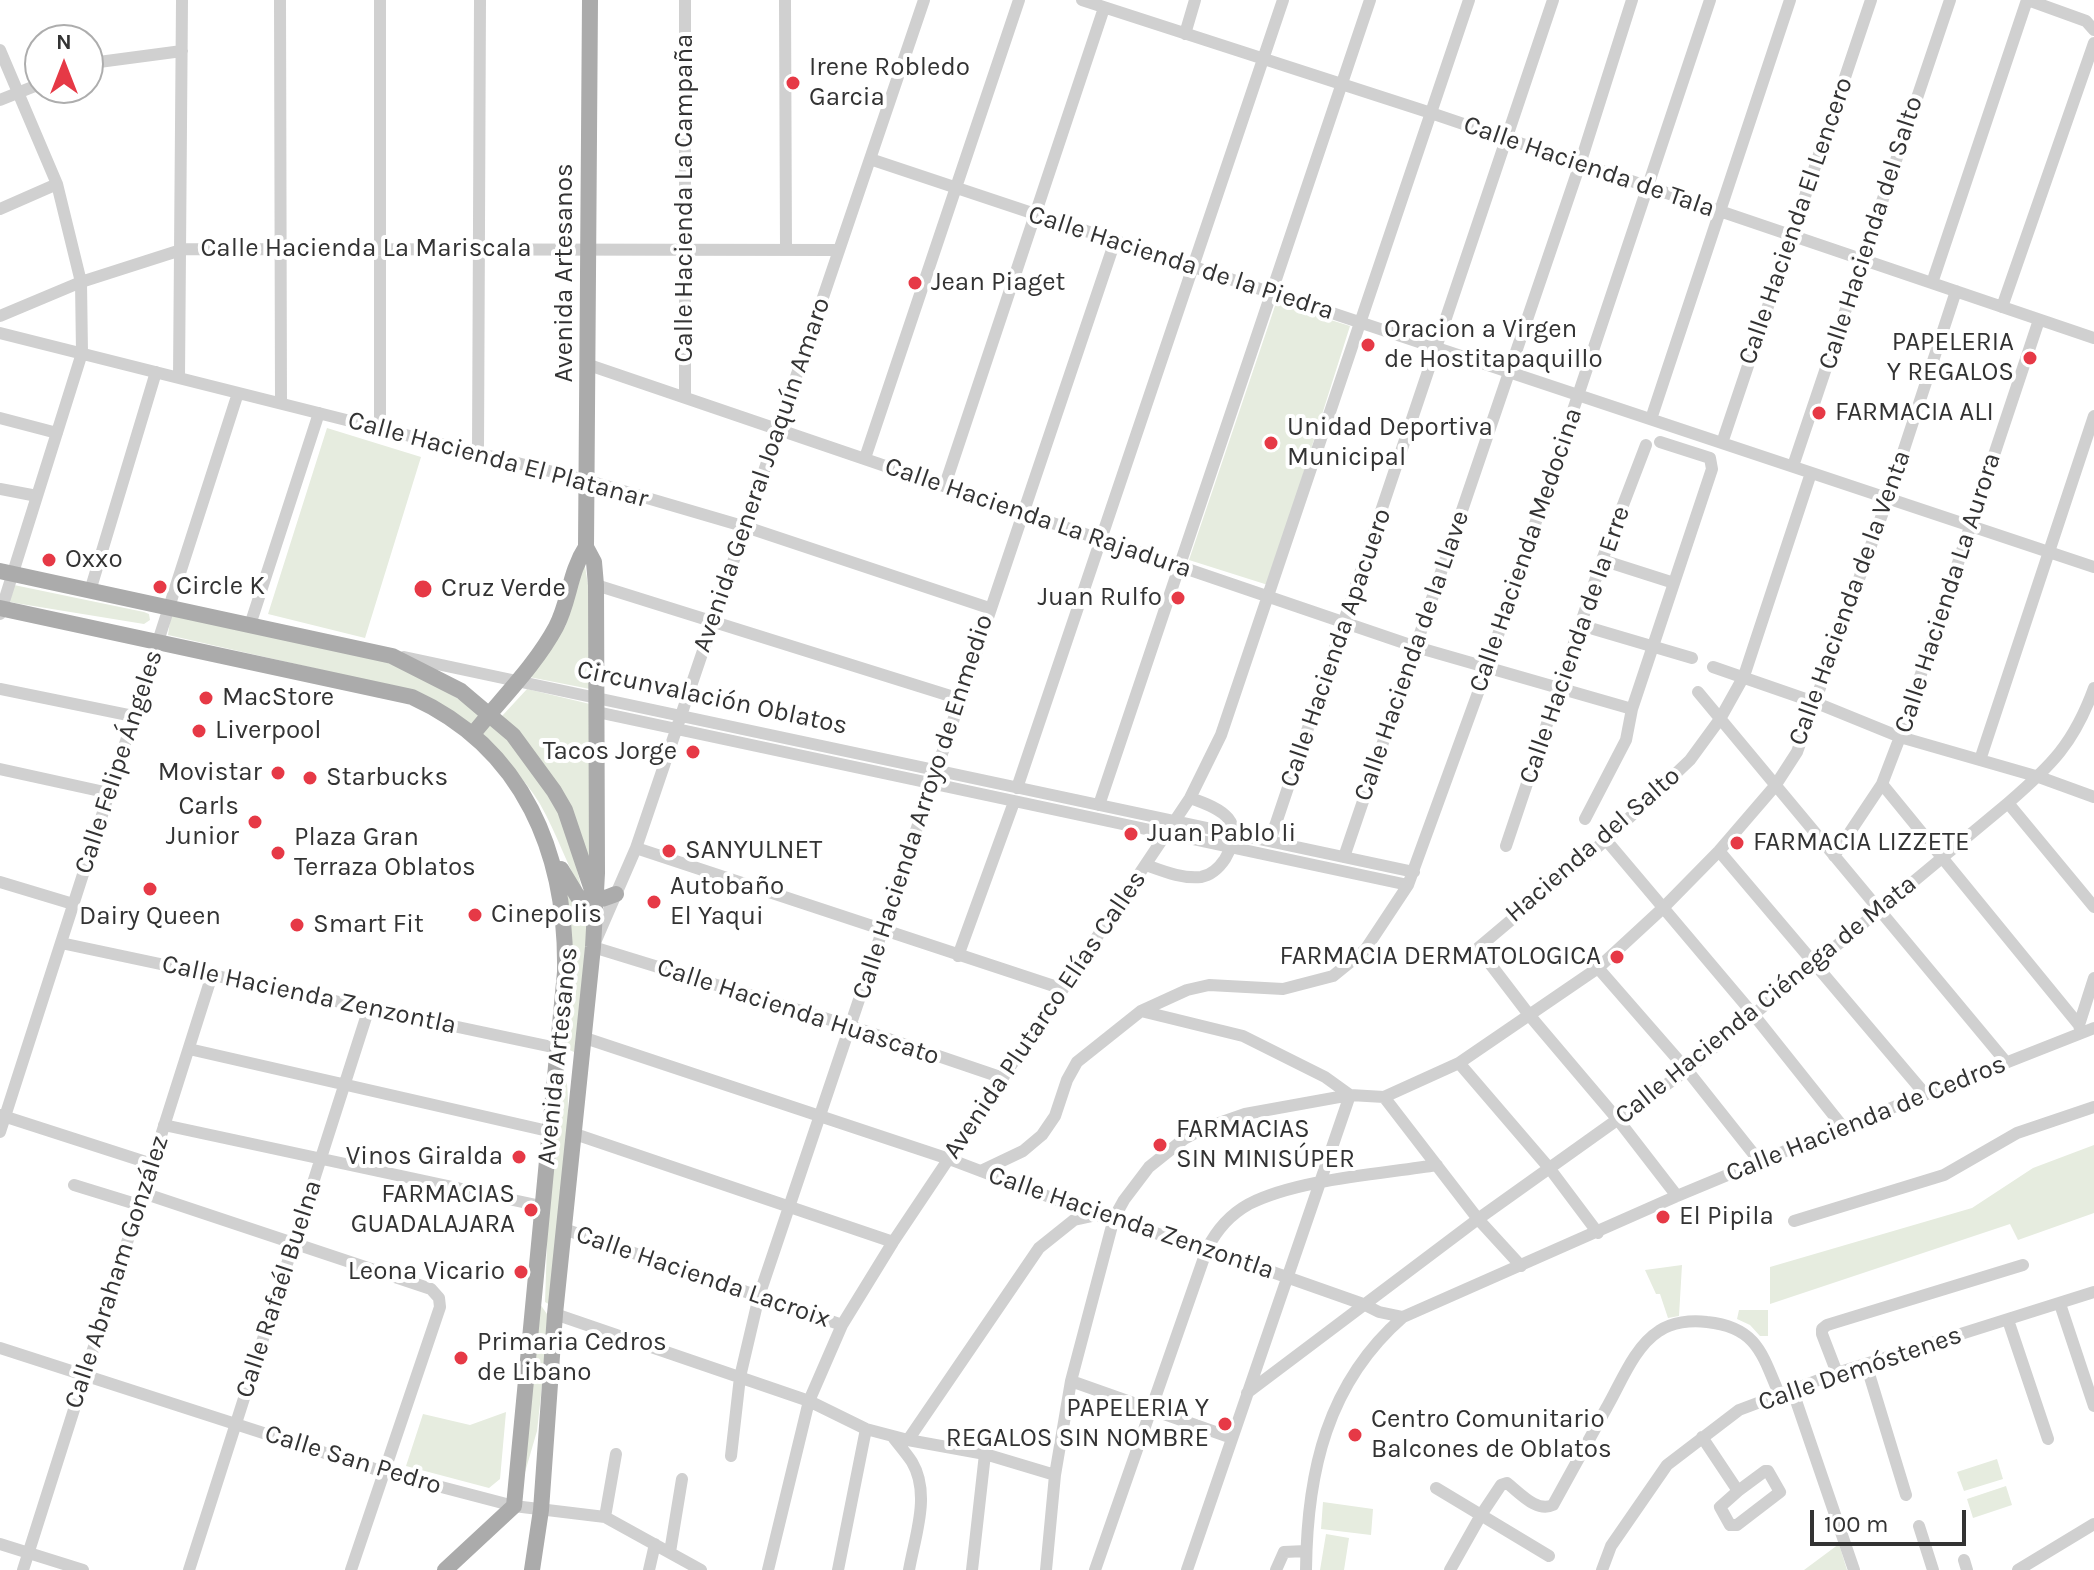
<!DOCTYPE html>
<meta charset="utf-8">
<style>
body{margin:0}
#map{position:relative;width:2094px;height:1570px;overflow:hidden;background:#fff;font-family:Karla,sans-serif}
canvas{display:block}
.north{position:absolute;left:24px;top:24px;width:80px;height:80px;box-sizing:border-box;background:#fff;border:2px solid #adadad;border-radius:50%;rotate:0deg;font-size:22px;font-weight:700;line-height:32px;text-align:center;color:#333}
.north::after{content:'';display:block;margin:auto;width:28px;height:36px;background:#e63946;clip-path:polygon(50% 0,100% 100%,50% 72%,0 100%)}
.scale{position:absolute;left:1810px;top:1510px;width:156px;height:36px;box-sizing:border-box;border:4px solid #333;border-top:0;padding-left:10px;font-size:24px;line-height:28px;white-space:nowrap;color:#333;-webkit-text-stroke:6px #fff;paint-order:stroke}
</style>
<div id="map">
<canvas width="2094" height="1570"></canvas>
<div class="north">N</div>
<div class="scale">100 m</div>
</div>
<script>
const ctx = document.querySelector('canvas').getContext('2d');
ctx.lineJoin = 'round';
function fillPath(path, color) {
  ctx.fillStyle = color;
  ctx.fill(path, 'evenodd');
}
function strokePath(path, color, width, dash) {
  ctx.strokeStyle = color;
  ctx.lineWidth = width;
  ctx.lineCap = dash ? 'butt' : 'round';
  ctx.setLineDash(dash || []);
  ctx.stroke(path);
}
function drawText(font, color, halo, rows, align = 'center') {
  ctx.font = font + ' Karla,sans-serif';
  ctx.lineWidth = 8;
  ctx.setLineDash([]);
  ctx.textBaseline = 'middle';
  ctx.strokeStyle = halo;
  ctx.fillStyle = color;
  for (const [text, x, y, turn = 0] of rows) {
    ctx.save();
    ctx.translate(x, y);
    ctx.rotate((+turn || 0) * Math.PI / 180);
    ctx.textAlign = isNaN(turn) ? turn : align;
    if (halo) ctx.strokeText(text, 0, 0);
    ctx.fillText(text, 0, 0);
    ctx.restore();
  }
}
fillPath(new Path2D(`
 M1276,303l74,23 -82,259 -79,-25z
 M327,428l94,29 -56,181 -97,-24z
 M583,555l6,35 1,99 -61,-12 22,-28 15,-24z
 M14,585l130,27 5,2 1,6 -6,4 -129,-21 -7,-2z
 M171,614l225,48 86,51 -8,13 -55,-34 -251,-57z
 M527,689l63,15 2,160c-27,-60 -41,-101 -90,-148z
 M490,720l28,29 47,72 18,73c-16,-29 -26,-60 -43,-90 -15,-26 -40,-48 -61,-70z
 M566,891l24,16 -16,150v-5l-11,-5z
 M562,1067c17,16 -7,204 -10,239l-7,-4 2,-57 -3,-16z
 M2094,1145v68l-76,27 -8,-16 -240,80v-37l202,-59 61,-40z
 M1682,1265l-3,51 -11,2 -8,-24h-4l-11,-24z
 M540,1304l9,13 -8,78 -4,36 -16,55z
 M1739,1310h29v26h-8l-10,-11 -13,-6z
 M506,1412l-6,67 -11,9 -83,-22 17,-52 47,11z
 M1997,1459l6,20 -39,12 -7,-19z
 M2006,1486l6,19 -39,13 -6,-19z
 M1323,1502l50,7 -2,26 -50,-6z
 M1326,1534l23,4 -5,32h-24z
 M1839,1544l8,26h-43z`), '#e6ecdf');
strokePath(new Path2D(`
 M280,0l1,403
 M785,0l1,250
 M924,0l-288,848 -43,99 257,79 153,52
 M1082,0l349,113 663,225
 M2028,0l58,21 8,9
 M1185,34l10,-34
 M0,50l57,134 24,98 1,71 -82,261
 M88,66l11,-4 83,-11
 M0,100l40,-16
 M870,159l1224,408
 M0,209l57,-25
 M1932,283l95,-283
 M2002,307l92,-264
 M0,316l81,-34 103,-33 655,1
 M0,333l589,148 157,46 243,81
 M589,365l827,282 216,62
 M179,378l3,-378
 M685,397v-397
 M0,418l57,15
 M1651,419l139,-419
 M380,428v-428
 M1722,443l149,-443
 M478,453l2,-453
 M865,458l154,-458
 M1793,466l157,-466
 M945,485l159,-477
 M0,489l37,7
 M1602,560l72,23
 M596,585l364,114
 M90,591l66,-219
 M250,625l69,-212
 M1580,625l112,33
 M404,657l1010,215
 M1713,667l101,35 86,35 139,40 55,20
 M0,689l133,27
 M1698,692l308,370
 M597,712l811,173
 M1980,760l114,-344
 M0,769l109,24
 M1882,784l197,241 2,8
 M1017,788l266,-788
 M2008,803l86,104
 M1099,805l271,-805
 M1585,819l41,-79 6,-31 80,-240 -2,-11 -50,-16
 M1606,840l147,174 90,113
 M1270,841l283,-841
 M1506,846l96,-286 44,-115
 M636,848l427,141
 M1719,851l206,243
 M1834,856l48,-72 18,-47 139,-417
 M1344,857l236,-693 52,-164
 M1146,865c17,6 36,14 55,12 11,-2 18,-9 24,-18 22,-38 -2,-50 -35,-61
 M0,882l73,22
 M61,943l496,105
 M958,956l56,-154
 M1598,968l89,102 73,92
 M1141,1011l102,25 82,41 25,18 -163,475
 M2079,1025l15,-47
 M585,1038l364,121 148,56 110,34 156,55 16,8 24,5
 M189,1049l359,82
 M1459,1063l91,106 48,64
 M1384,1097l94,122 43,47
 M0,1115l152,49
 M164,1125l377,81
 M0,1132l238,-739
 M575,1134l318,108
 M981,1171l42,-20 19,-16 13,-19 12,-36 10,-18 64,-51 46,-21 22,-5 74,4 50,-13 32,-26 43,-65 79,-217 223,-668
 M74,1185l65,20
 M143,1193l288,96 8,9 1,9 -89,263
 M1677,1196l-58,-75 -89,-105 -52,-68 128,-108 84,-80 30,-41 24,-43 67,-203
 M1794,1221l150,-46 73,-42 77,-26
 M564,1229l278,96
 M2060,1304l34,102
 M555,1314l254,87 57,28 42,11 77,14 70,21
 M2008,1320l40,119
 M0,1348l384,124 130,34 91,11 96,53
 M1866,1364l40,131
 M1837,1373l-15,-39v-5l5,-4 196,-60
 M1071,1381l161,57
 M1792,1389l62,181
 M1247,1393l231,-174 209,-149 321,-267c44,-38 66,-60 86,-115
 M892,1436c6,8 14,17 20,26 19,32 3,74 -3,108
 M1702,1437l36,54 -18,16 10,18h7l43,-33 -12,-21h-3l-27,20
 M908,1440l131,-192 35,-28 23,-5
 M731,1456l9,-79 19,-81 356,-1055
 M1436,1488l113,68
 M605,1517l11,-63
 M1919,1526l14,44
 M0,1544l83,26
 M670,1552l12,-73
 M1964,1560l3,10
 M23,1570l189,-595
 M189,1570l180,-562
 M649,1570l6,-26
 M768,1570l41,-169 33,-76 51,-83 297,-444 31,-63 248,-735
 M838,1570l28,-141
 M972,1570l13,-116
 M1046,1570l9,-95 16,-94 43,-163 10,-18 25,-33 35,-28 21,-11 40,-14 105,-19 34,2 75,-34 139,-95 65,-60 56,-57 56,-65 22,-34 91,-254 68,-207
 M1095,1570l112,-321c9,-18 24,-35 42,-45 49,-25 132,-30 188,-39
 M1276,1570l8,-18 22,-1
 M1306,1570c1,-98 21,-187 97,-253l274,-121 166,-69 251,-99
 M1450,1570l31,-55 20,-30 6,-2c13,10 30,30 46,22 18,-33 36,-65 54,-98 14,-24 27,-60 52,-76 13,-9 32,-11 48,-9 49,5 55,31 72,72
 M1602,1570l9,-24 56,-81 72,-55 98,-37 257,-81
 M2018,1570l76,-46`), '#d0d0d0', 12);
strokePath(new Path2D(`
 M0,571l392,85 69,35 52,44 41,56 11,19 27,80
 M0,608l412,89c112,51 155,157 153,275l-51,534 -69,64
 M473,734c27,-34 62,-68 83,-107 14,-27 13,-54 30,-80
 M561,869l17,28c14,7 25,2 38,-3
 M532,1570l9,-60 14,-196 38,-367 4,-74 -1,-288 -2,-23 -8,-15 4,-547`), '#ababab', 16);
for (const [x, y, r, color] of [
 [793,83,8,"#e63946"],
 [915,283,8,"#e63946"],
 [1368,345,8,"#e63946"],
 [2030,358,8,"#e63946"],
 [1819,413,8,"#e63946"],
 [1271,443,8,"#e63946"],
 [49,560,8,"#e63946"],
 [160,587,8,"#e63946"],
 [423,589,10,"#e63946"],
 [1178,598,8,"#e63946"],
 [206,698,8,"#e63946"],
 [199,731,8,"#e63946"],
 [693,752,8,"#e63946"],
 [278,773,8,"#e63946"],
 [310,778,8,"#e63946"],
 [255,822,8,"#e63946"],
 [1131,834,8,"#e63946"],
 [1737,843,8,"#e63946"],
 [669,851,8,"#e63946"],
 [278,853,8,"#e63946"],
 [150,889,8,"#e63946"],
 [654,902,8,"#e63946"],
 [475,915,8,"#e63946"],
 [297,925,8,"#e63946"],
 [1617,957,8,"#e63946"],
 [1160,1145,8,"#e63946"],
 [519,1157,8,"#e63946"],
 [531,1210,8,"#e63946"],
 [1663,1217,8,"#e63946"],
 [521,1272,8,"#e63946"],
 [461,1358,8,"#e63946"],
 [1225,1424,8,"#e63946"],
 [1355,1435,8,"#e63946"]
]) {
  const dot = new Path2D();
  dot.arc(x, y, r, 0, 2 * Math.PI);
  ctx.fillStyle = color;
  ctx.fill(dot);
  strokePath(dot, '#fff', 3);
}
drawText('26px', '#333', '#fff', [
 ["Irene Robledo",809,68],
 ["Garcia",809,98],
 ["Jean Piaget",931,283],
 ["Oracion a Virgen",1384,330],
 ["de Hostitapaquillo",1384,360],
 ["PAPELERIA",2014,343,"right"],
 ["Y REGALOS",2014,373,"right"],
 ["FARMACIA ALI",1835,413],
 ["Unidad Deportiva",1287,428],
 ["Municipal",1287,458],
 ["Oxxo",65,560],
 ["Circle K",176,587],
 ["Cruz Verde",441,589],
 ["Juan Rulfo",1162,598,"right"],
 ["MacStore",222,698],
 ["Liverpool",215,731],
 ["Tacos Jorge",677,752,"right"],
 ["Movistar",262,773,"right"],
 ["Starbucks",326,778],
 ["Carls",239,807,"right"],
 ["Junior",239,837,"right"],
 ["Juan Pablo Ii",1147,834],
 ["Plaza Gran",294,838],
 ["Terraza Oblatos",294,868],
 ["FARMACIA LIZZETE",1753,843],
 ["SANYULNET",685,851],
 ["Autobaño",670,887],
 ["El Yaqui",670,917],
 ["Cinepolis",491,915],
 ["Dairy Queen",150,917,"center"],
 ["Smart Fit",313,925],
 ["FARMACIA DERMATOLOGICA",1601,957,"right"],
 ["FARMACIAS",1176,1130],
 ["SIN MINISÚPER",1176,1160],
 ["Vinos Giralda",503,1157,"right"],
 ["FARMACIAS",515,1195,"right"],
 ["GUADALAJARA",515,1225,"right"],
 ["El Pipila",1679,1217],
 ["Leona Vicario",505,1272,"right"],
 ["Primaria Cedros",477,1343],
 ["de Libano",477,1373],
 ["PAPELERIA Y",1209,1409,"right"],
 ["REGALOS SIN NOMBRE",1209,1439,"right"],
 ["Centro Comunitario",1371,1420],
 ["Balcones de Oblatos",1371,1450]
], 'left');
drawText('26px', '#333', '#fff', [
 ["Calle Hacienda de Tala",1589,167,19],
 ["Calle Hacienda La Campaña",685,198,-90],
 ["Calle Hacienda El Lencero",1796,221,-71],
 ["Calle Hacienda del Salto",1871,233,-72],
 ["Calle Hacienda La Mariscala",366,249],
 ["Calle Hacienda de la Piedra",1181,263,18],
 ["Avenida Artesanos",565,273,-90],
 ["Calle Hacienda El Platanar",498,460,15],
 ["Avenida General Joaquín Amaro",762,475,-71],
 ["Calle Hacienda La Rajadura",1038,518,19],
 ["Calle Hacienda Medocina",1526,550,-71],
 ["Calle Hacienda La Aurora",1948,593,-72],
 ["Calle Hacienda de la Venta",1850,598,-70],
 ["Calle Hacienda de la Erre",1575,645,-71],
 ["Calle Hacienda Apacuero",1336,648,-71],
 ["Calle Hacienda de la Llave",1412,656,-71],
 ["Circunvalación Oblatos",712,698,12],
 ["Calle Felipe Ángeles",119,762,-72],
 ["Calle Hacienda Arroyo de Enmedio",923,807,-72],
 ["Hacienda del Salto",1593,845,-41],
 ["Calle Hacienda Zenzontla",309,995,12],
 ["Calle Hacienda Ciénega de Mata",1766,1000,-39],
 ["Calle Hacienda Huascato",798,1012,18],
 ["Avenida Plutarco Elías Calles",1045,1015,-56],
 ["Avenida Artesanos",558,1056,-84],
 ["Calle Hacienda de Cedros",1866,1119,-22],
 ["Calle Hacienda Zenzontla",1131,1223,19],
 ["Calle Abraham González",117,1272,-72],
 ["Calle Hacienda Lacroix",703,1277,19],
 ["Calle Rafaél Buelna",279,1289,-72],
 ["Calle Demóstenes",1860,1369,-19],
 ["Calle San Pedro",353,1460,17]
]);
</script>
